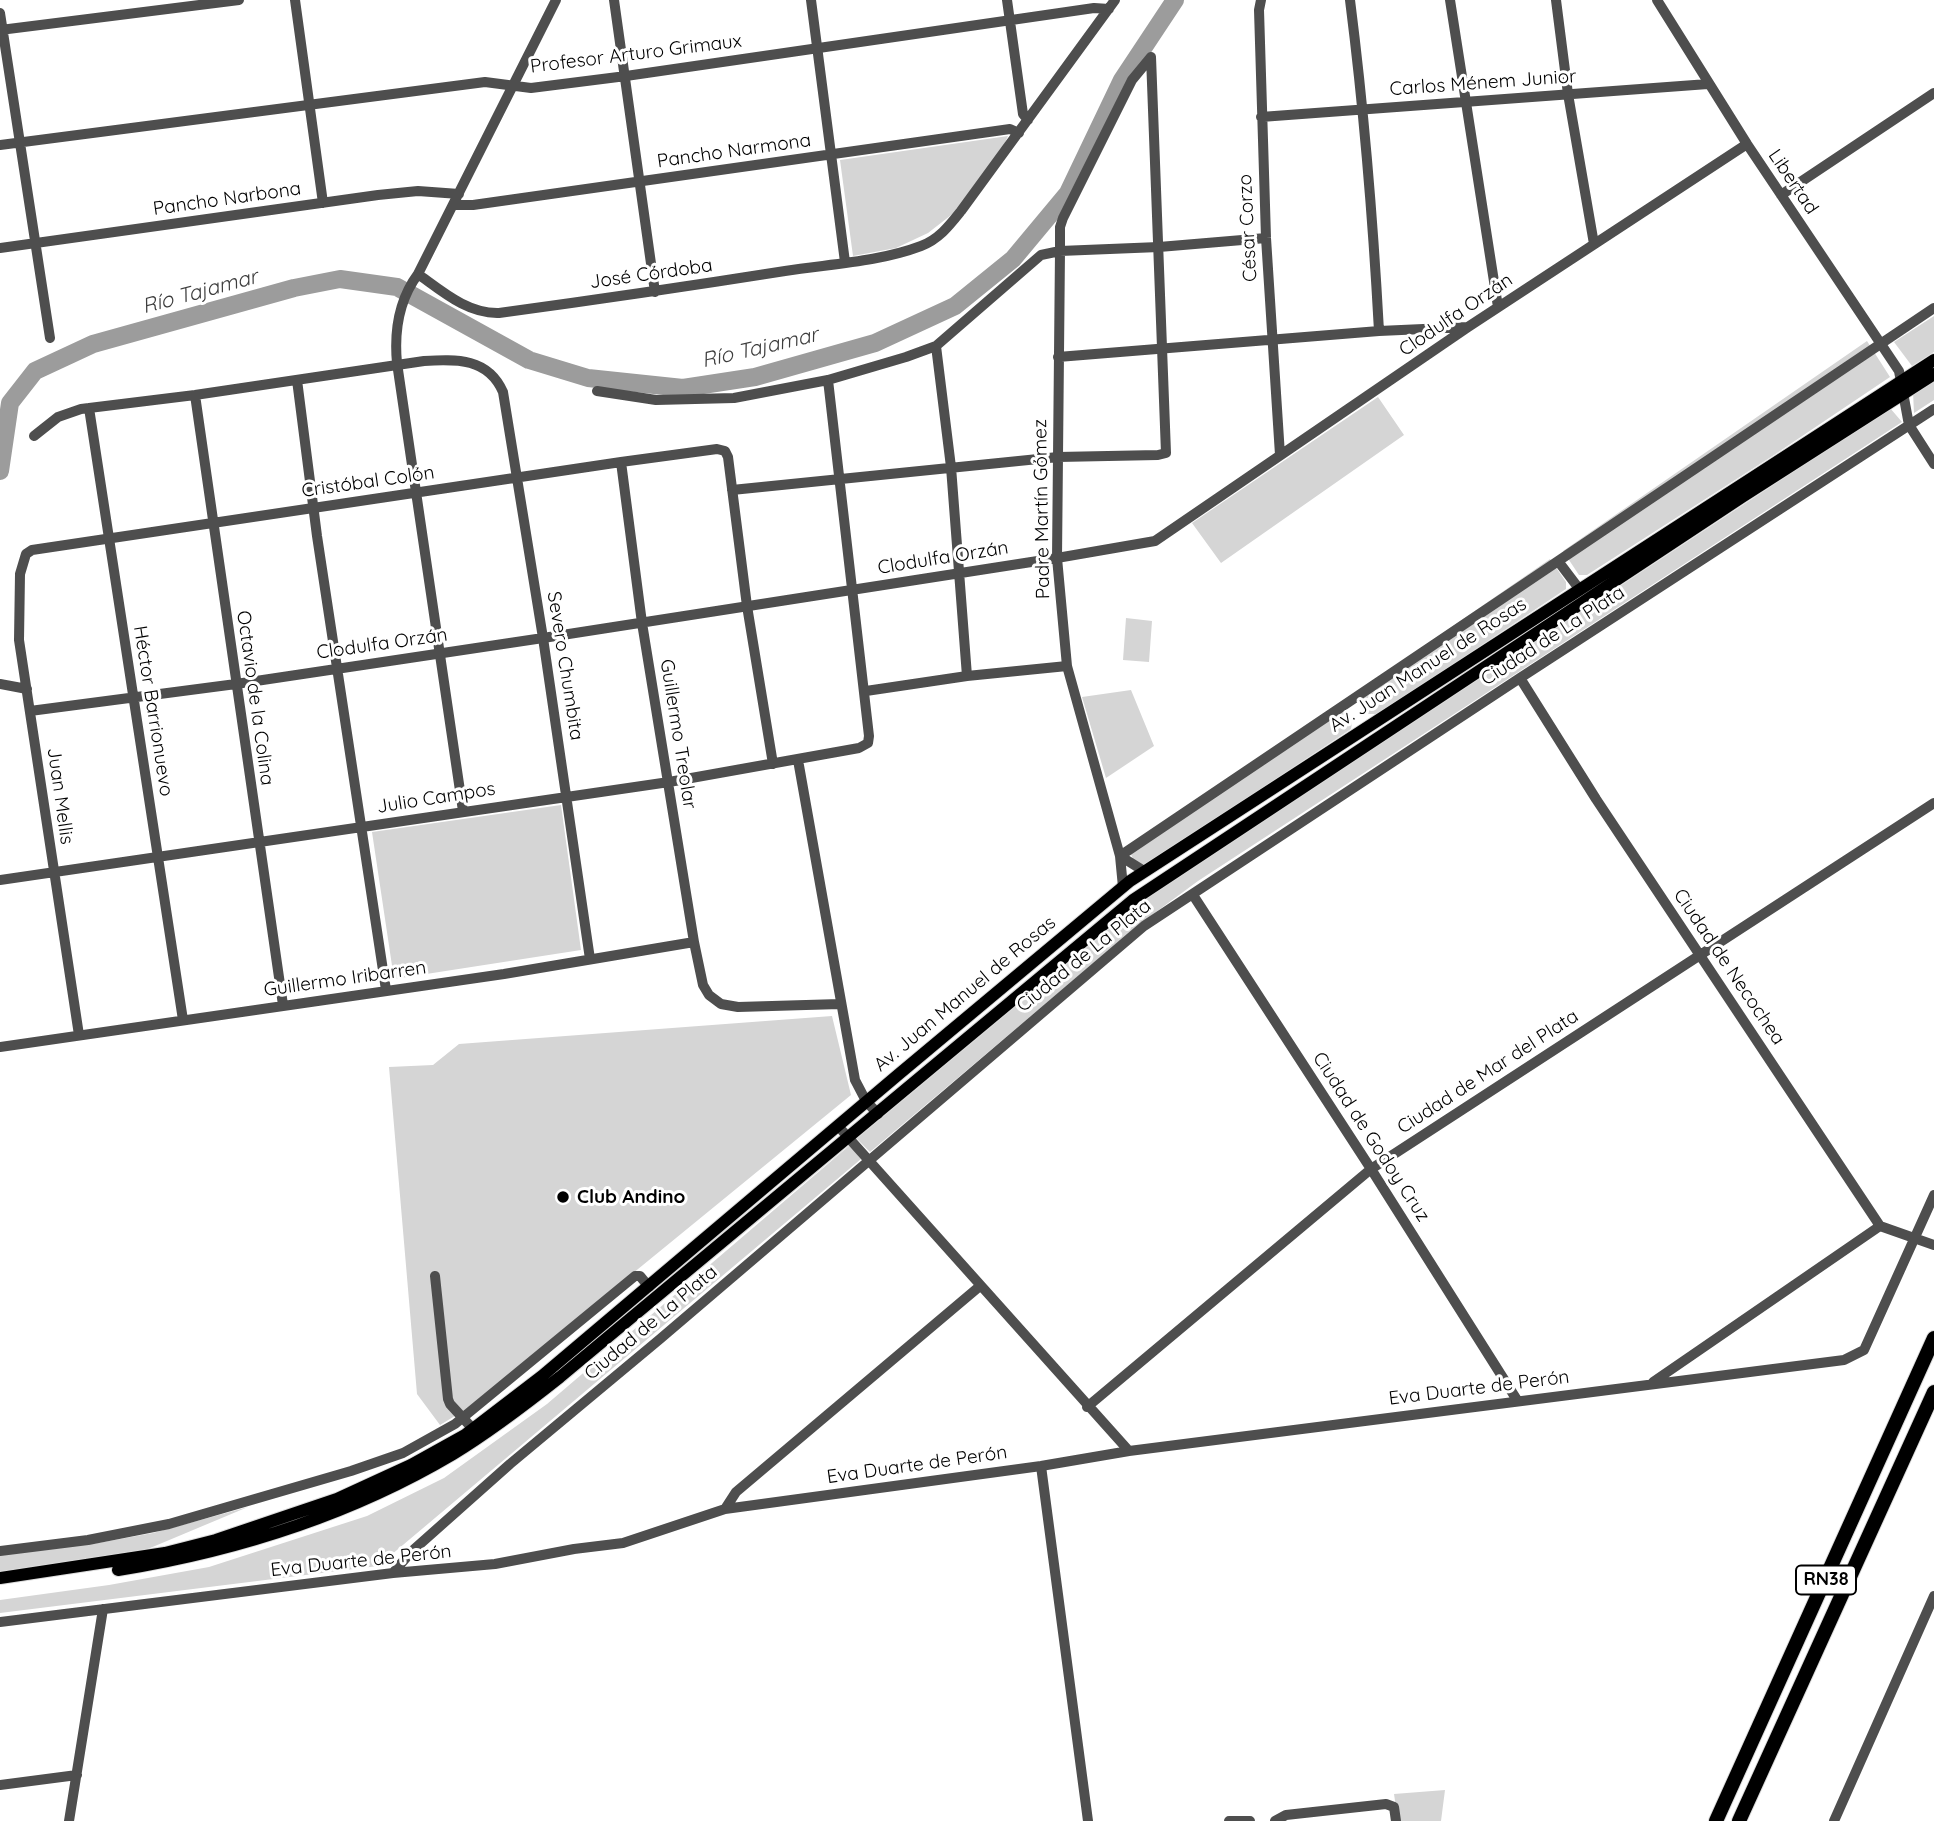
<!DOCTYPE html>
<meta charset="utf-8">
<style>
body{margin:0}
canvas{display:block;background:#fff}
</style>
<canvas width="1934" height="1821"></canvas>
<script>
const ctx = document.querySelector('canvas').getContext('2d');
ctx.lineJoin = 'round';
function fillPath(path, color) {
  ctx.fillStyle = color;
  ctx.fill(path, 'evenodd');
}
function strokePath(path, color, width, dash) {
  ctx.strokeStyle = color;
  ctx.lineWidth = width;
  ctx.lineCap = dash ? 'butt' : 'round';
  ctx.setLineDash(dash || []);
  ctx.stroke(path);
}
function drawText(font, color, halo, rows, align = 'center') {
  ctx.font = font + ' Quicksand,sans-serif';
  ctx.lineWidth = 6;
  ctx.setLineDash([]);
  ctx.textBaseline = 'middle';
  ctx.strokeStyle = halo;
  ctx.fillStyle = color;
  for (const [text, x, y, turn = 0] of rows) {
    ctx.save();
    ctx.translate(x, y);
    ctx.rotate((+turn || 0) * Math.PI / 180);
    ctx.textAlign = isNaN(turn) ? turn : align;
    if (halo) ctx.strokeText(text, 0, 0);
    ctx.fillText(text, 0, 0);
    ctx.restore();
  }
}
fillPath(new Path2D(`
 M1008,136l-6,13 -47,63 -27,21 -32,15 -43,8 -13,-96z
 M1934,316v36l-22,14 -18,-24z
 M1867,341l23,36 -116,78 -187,120h-8l-16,-24z
 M1934,379v21l-20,13 -1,-21z
 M1378,397l26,38 -183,128 -29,-40z
 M1890,408l12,14 -704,459 -57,42 -271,229 -14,-14 292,-241z
 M1550,559l16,23v7l-188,125h-12l-13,-19z
 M1126,618l26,3 -3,41 -26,-2z
 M1131,690l23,56 -48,32 -24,-81z
 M1340,704l12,19 -1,6 -207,137 -9,-3 -6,-13z
 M561,805l20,145 -187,29 -22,-147z
 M832,1016l19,79 -383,313 -28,17 -23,-31 -28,-327 44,-2 26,-21z
 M850,1145l11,14 -483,407 -378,47v-13l109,-15 100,-18 158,-51 77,-38 103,-74z
 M248,1507l-105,44 -143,22v-18l98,-12 55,-10z
 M1445,1790l-4,31h-43l-4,-27z`), '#d5d5d5');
strokePath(new Path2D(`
 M0,471l10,-68 25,-32 58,-27 201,-56 46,-9 57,8 132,73 59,18 95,10 72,-11 120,-34 80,-37 58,-47 55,-66 54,-113 53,-80`), '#9c9c9c', 18);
const major = new Path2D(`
 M118,1570c118,-19 232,-55 335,-116 38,-23 73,-50 107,-77l573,-477 609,-403 192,-123
 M0,1578l165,-25 51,-13 121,-41 74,-34 54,-30 77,-59 357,-302 231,-193 804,-521`);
const highway = new Path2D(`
 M1716,1821l218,-483
 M1739,1821l195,-429`);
strokePath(major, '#dbdbdb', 14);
strokePath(highway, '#dbdbdb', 16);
strokePath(new Path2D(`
 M295,0l28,203
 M614,0l41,292
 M811,0l34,262
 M1007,0l16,114 5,6
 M1261,0l-2,10 7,228 14,217
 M1350,0c14,110 23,220 29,331
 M1450,0l48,307
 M1556,0l12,94 26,150
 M1657,0l90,144 152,227 10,54 25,39
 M0,13l50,325
 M0,30l239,-30
 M1261,117l447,-33
 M0,145l485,-63 46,6 95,-12 468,-68 15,1
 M1781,195l153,-102
 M453,205h20l537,-76 9,4
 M0,248l378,-53 40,-4 41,3
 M418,274c25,18 50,40 81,39 96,-13 191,-27 286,-42 44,-7 94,-9 136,-25 18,-7 28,-20 40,-35l154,-211
 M936,346l15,121 16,209
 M1058,357l321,-26 89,-4
 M297,380l20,156 69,454
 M597,391l59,9 78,-2 94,-18 78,-23 30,-11 105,-91 19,-4v-24l3,-9 69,-138 19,-23
 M195,395l88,610
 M89,408l94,612
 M34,436l24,-19 23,-8 114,-14 229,-34c33,-2 64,-3 79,31l40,246 47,321
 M621,462l21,161 52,319 9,43 6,10 12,9 17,3 102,-3
 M732,490l326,-33 100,-2 8,-2 -15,-396
 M1558,561l22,29
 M1520,678l76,121 284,427 54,19
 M0,684l27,5
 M866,691l101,-15 100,-10
 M30,711l206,-27 307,-46 514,-80 98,-17 313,-214 279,-183
 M798,760l57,320 11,21 12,13
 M463,811l-66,-448c-3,-32 1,-62 21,-89l138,-274
 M1144,871l-24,-15 -53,-190 -10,-108 3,-307 99,-4 107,-9
 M0,880l669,-98 190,-34 9,-5 1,-7 -41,-356
 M1123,887l-3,-31 814,-548
 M1193,895l178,274 146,231
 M79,1035l-60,-395 1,-66 6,-20 6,-4 589,-88 96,-13 8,2 3,6 19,149 26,158
 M0,1047l504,-73 190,-32
 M838,1126l291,325
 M435,1276l13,123 2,5 23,25
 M1653,1382l227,-156
 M1087,1407l284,-238 563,-366
 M1041,1466l47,355
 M725,1509l11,-17 244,-206
 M0,1551l88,-11 81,-16 182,-53 52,-18 52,-29 180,-148h5l9,11
 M393,1573l18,-21 99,-88 150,-125 484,-413 376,-248 414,-269
 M0,1622l393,-49 102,-9 79,-15 49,-6 102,-34 316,-43 88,-15 715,-91 20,-10 70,-155
 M0,1785l77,-10
 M69,1821l34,-212
 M1229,1821h21
 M1275,1821l11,-6 100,-11 8,3 2,14
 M1834,1821l100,-225`), '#4e4e4e', 10);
strokePath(major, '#000', 12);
strokePath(highway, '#000', 14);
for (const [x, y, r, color] of [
 [563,1197,7,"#000"]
]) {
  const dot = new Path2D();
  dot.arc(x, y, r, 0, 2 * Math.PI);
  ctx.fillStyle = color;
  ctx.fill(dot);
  strokePath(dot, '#fff', 2.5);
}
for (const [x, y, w] of [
 [1826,1580,60]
]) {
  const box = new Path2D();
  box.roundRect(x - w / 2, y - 14.5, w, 29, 5);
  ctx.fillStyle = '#fff';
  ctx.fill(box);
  strokePath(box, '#000', 2);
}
drawText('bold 18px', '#000', null, [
 ["RN38",1826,1580]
]);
drawText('19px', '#000', '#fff', [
 ["Profesor Arturo Grimaux",636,54,-7],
 ["Carlos Ménem Junior",1483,83,-4],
 ["Pancho Narmona",734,151,-8],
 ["Libertad",1793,182,56],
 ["Pancho Narbona",227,199,-8],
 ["César Corzo",1248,228,-93],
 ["José Córdoba",651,274,-8],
 ["Clodulfa Orzán",1456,315,-34],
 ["Cristóbal Colón",368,482,-8],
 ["Padre Martín Gómez",1042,509,-91],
 ["Clodulfa Orzán",943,558,-9],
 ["Ciudad de La Plata",1553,636,-33],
 ["Clodulfa Orzán",382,644,-8],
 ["Av. Juan Manuel de Rosas",1428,665,-33],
 ["Severo Chumbita",565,666,81],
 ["Octavio de la Colina",255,698,82],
 ["Héctor Barrionuevo",153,711,81],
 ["Guillermo Treolar",678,734,81],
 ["Juan Mellis",60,796,82],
 ["Julio Campos",436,798,-9],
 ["Ciudad de La Plata",1084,956,-39],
 ["Ciudad de Necochea",1729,967,56],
 ["Guillermo Iribarren",345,979,-8],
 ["Av. Juan Manuel de Rosas",965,994,-40],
 ["Ciudad de Mar del Plata",1488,1072,-33],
 ["Ciudad de Godoy Cruz",1371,1137,57],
 ["Ciudad de La Plata",651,1323,-40],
 ["Eva Duarte de Perón",1479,1388,-7],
 ["Eva Duarte de Perón",917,1465,-8],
 ["Eva Duarte de Perón",361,1561,-6]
]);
drawText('bold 19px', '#000', '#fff', [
 ["Club Andino",577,1197]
], 'left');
drawText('italic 21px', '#3d3d3d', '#fff', [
 ["Río Tajamar",200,292,-15],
 ["Río Tajamar",760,348,-13]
]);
</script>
